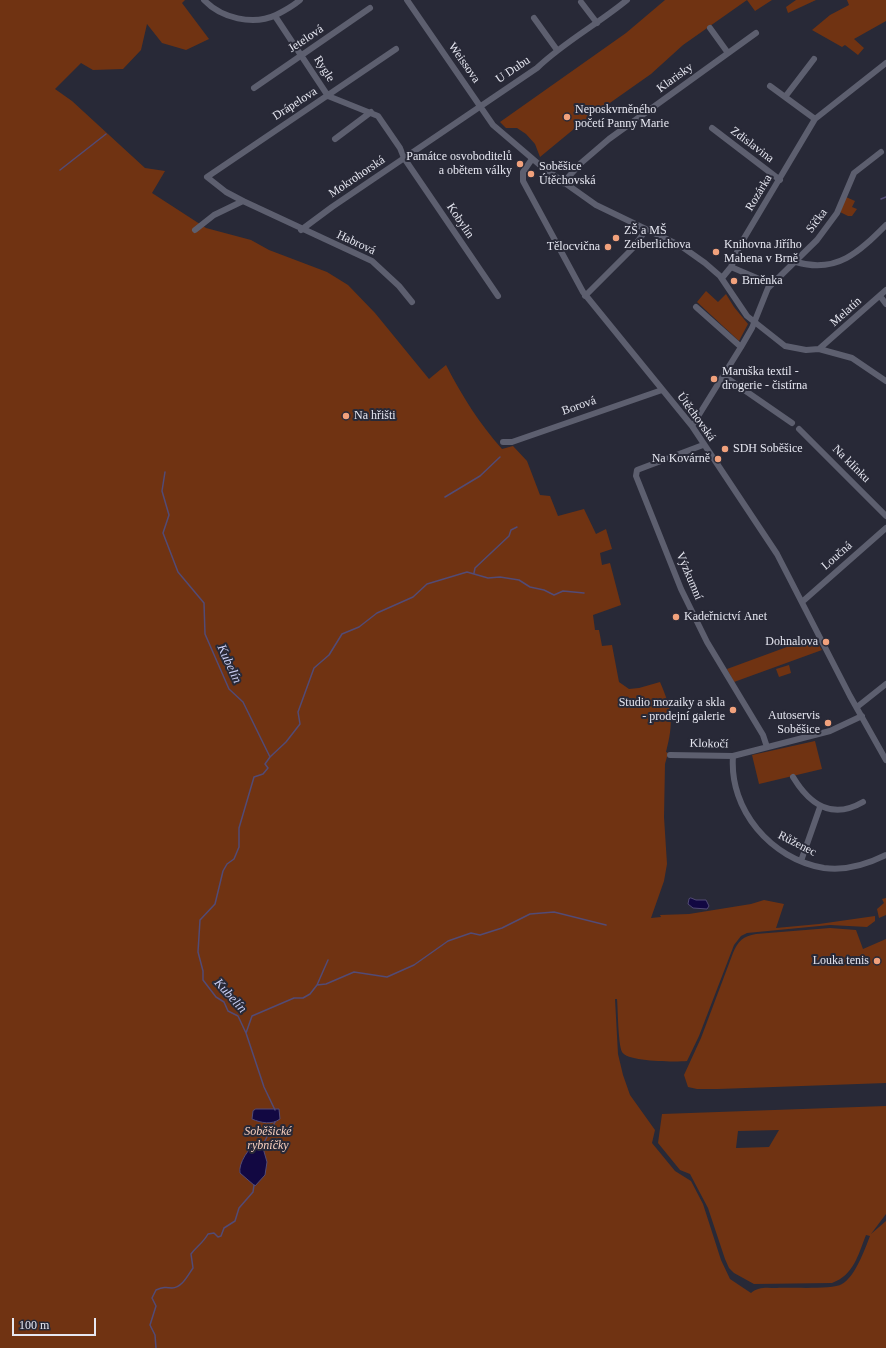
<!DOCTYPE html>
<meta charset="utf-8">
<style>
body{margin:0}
#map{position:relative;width:886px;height:1348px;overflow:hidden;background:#282937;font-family:"Times New Roman",serif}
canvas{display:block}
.scale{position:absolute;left:12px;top:1318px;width:84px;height:18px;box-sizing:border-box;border:2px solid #e6e7f1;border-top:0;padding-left:5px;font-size:12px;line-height:14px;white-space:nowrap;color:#e6e7f1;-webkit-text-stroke:3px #282937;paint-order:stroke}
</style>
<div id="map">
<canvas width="886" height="1348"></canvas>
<div class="scale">100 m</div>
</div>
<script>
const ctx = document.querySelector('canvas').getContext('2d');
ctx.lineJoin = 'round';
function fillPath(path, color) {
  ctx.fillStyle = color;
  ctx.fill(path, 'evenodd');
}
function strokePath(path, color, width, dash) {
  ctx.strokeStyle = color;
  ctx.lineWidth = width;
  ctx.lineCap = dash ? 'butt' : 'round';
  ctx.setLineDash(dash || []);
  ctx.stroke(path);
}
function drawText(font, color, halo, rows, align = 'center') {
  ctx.font = font + ' "Times New Roman",serif';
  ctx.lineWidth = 4;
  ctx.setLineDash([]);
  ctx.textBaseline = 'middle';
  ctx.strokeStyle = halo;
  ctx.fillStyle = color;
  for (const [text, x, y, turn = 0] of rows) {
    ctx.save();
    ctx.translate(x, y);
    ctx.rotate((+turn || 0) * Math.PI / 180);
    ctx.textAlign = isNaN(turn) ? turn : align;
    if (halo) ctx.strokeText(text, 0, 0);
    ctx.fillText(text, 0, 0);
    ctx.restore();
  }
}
fillPath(new Path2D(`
 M0,0h185l-3,3 27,36 -23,11 -24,-7 -15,-19 -6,26 -18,19 -30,1 -12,-7 -26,26 17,12 73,67 20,3 -13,22 54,35 45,12 18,10 58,22 21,13 27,28 54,66 17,-14c16,31 33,58 56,84l11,-3 14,15 13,34 10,1 8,20 26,-7 12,25 10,-5 6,20 -12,4 2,12 8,-2 11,42 -28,10 2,15h4l3,16 10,-1 7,37 10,7 10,-1 21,-6c12,28 14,40 6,70l2,1 -3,11 -1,53 3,47 -3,17 -13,37 10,-1 -1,-2 29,-1 62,-10 13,-4 20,4 -8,24 43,-4 56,-8v5l-8,6 -37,-2 -83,8 -6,3 -7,9 -35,91 -12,25c-11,1 -60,1 -65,-9 -4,-9 -4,-42 -5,-53h-2l3,55 5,21 7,20 25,35 -3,13 23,28 16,10 12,23 18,56 9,19 21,14c8,-7 17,-5 26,-5 14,-1 55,2 65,-4 13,-7 23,-35 28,-48l-4,-1c-8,20 -12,40 -34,48l-78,1 -20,-11 -5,-5 -4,-9 -17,-51 -18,-34 -10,-4 -22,-27 4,-29 224,-8v108l-15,20 15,-13v127h-886zM779,1130l-10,17 -33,1 2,-17z
 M665,0h107l-17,11 -8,-11 -64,45 -32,29 -71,50 -40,33 -5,-13 -9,-10 -9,-6h-11l-6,-6 126,-89z
 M796,0h20l-28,13 -2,-6z
 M847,0h39v21l-32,18 10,9 -6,7 -13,-10 -3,2 -30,-17 18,-15 19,-10z
 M846,197l9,4 -3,6 5,2 -5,7h-4l-8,-4z
 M706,291l12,11 8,-8 8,13 14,17 -9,17 -42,-39z
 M814,637l8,13 -88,32 -7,-13z
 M789,665l2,8 -12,4 -3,-8z
 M815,741l7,28 -63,15 -7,-29z
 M886,898v17l-7,3 -2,-9 7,-6 -2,-4z
 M830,928l26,2 7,19 23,-10v144l-168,6h-21l-9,-2 -4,-12 17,-37 32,-85c5,-12 10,-17 23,-19z`), '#703312');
const water = new Path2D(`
 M691,898l5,2h10l3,6 -2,3 -14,-1 -5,-4 1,-5z
 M256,1109h23l1,10c-8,6 -19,4 -28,0l1,-8z
 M257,1144l6,4 4,14 -2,13 -10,11 -15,-13c-2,-9 9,-27 17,-29z`);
fillPath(water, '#120842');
strokePath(water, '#524b76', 1);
strokePath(new Path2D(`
 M60,170l46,-36
 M881,199l5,-2
 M165,472l-3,19 7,24 -6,18 15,39 26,31 1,31 24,55 14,13 27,55 -5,7 3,4 -5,6 -9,3 -15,51v19l-5,12 -7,5 -4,7 -8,33 -15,16 -2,32 5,19v9l13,17 8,5 4,9 10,5 8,17 18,54 11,23
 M445,497l35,-21 20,-19
 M474,573l1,-5 34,-32 2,-6 6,-3
 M270,757l16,-15 14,-18 -2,-12 16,-44 15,-13 13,-21 17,-7 18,-14 36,-16 14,-13 40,-12 21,6 12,-1 19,3 11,7 14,3 10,5 9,-4 21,2
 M317,985l11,-25
 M246,1033l6,-17 42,-18h9l7,-4 7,-9 9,-1 28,-12 33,5 27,-12 34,-24 23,-8 9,2 22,-7 28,-14 24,-2 52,13
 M261,1148l14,-26
 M156,1348l-1,-13 -5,-10 6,-19 -4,-8 4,-8c7,-3 10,-3 16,-2 10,0 16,-13 21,-20l-2,-14c6,-8 12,-11 17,-20l6,-1 4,4 3,-1 3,-8 11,-7 4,-13 14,-16 1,-7`), '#524b76', 1.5);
strokePath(new Path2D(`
 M204,0c17,18 49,26 72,15 8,-4 17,-9 24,-15
 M407,0l86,125 48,41 55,39 85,41 24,17 15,13 27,40 38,30 21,4 13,-1 33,9 34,23
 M581,2l16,21
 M275,16l53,80 50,20 22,32 4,10 94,138
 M534,18l23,32
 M710,28l18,25
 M396,49l-189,128 19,15 17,9 129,60 27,25 13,16
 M770,86l45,33
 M254,88l116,-80
 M785,97l29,-38
 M712,128l68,52
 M335,139l36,-27
 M532,159l-9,13v9l60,111 109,134 85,128 73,142 36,64
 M563,183l18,-20 28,-24 147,-106
 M195,230l19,-15 29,-14
 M301,230l31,-23 205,-139c27,-26 61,-44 90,-68
 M796,262c41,12 63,-10 90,-37
 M731,267l40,17
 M722,278l9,-11 9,-22 75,-126 71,-56
 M585,296l47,-47 14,-19
 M880,296l6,8
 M696,307l45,40
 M819,349l67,-59
 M724,376l68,47
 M692,426l49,-79 11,-19 16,-40 49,-48 20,-27 17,-40 27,-21
 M799,429l87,87
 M503,442h9l150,-52
 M703,445l-66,25 -1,6 45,113 26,53 56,93 4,12
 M802,602l84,-74
 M857,707l29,-23
 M670,755l63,1 97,-25 32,-15
 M733,756c-4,54 38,103 91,112 21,3 44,-4 62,-13
 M793,777c17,28 39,43 70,25
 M801,861l19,-54`), '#5d5f6f', 6);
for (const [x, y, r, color] of [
 [567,117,4,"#f1a17c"],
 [520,164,4,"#f1a17c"],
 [531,174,4,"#f1a17c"],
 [616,238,4,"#f1a17c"],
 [608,247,4,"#f1a17c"],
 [716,252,4,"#f1a17c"],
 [734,281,4,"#f1a17c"],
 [714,379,4,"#f1a17c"],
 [346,416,4,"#f1a17c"],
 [725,449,4,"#f1a17c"],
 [718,459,4,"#f1a17c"],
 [676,617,4,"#f1a17c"],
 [826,642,4,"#f1a17c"],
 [733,710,4,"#f1a17c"],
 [828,723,4,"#f1a17c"],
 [877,961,4,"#f1a17c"]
]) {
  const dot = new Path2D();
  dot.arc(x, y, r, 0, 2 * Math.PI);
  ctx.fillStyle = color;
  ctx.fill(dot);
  strokePath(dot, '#282937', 1.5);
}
drawText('12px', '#e6e7f1', '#282937', [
 ["Jetelová",306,39,-34],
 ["Weissova",464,63,55],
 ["Rygle",324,69,58],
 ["U Dubu",513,70,-34],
 ["Klarisky",675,78,-36],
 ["Drápelova",295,104,-33],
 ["Zdislavina",752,145,37],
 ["Mokrohorská",357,177,-34],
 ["Rozárka",759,193,-59],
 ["Kobylín",460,221,56],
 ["Síčka",817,221,-53],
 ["Habrová",356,243,25],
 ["Melatín",846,312,-42],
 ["Borová",579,406,-19],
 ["Útěchovská",696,417,54],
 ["Na klínku",851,464,45],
 ["Loučná",837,556,-41],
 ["Výzkumní",689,576,67],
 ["Klokočí",709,744,1],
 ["Růženec",797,844,27]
]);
drawText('12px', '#e6e7f1', '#282937', [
 ["Neposkvrněného",575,110],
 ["početí Panny Marie",575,124],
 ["Památce osvoboditelů",512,157,"right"],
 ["a obětem války",512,171,"right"],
 ["Soběšice",539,167],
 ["Útěchovská",539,181],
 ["ZŠ a MŠ",624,231],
 ["Zeiberlichova",624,245],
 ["Knihovna Jiřího",724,245],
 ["Mahena v Brně",724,259],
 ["Tělocvična",600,247,"right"],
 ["Brněnka",742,281],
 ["Maruška textil -",722,372],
 ["drogerie - čistírna",722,386],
 ["Na hřišti",354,416],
 ["SDH Soběšice",733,449],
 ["Na Kovárně",710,459,"right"],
 ["Kadeřnictví Anet",684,617],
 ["Dohnalova",818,642,"right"],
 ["Studio mozaiky a skla",725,703,"right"],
 ["- prodejní galerie",725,717,"right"],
 ["Autoservis",820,716,"right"],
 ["Soběšice",820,730,"right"],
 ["Louka tenis",869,961,"right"]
], 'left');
drawText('italic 12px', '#fad1bf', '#282937', [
 ["Soběšické",268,1132],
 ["rybníčky",268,1146]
]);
drawText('italic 13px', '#cacef3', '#282937', [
 ["Kubelín",229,664,65],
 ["Kubelín",230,996,48]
]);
</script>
